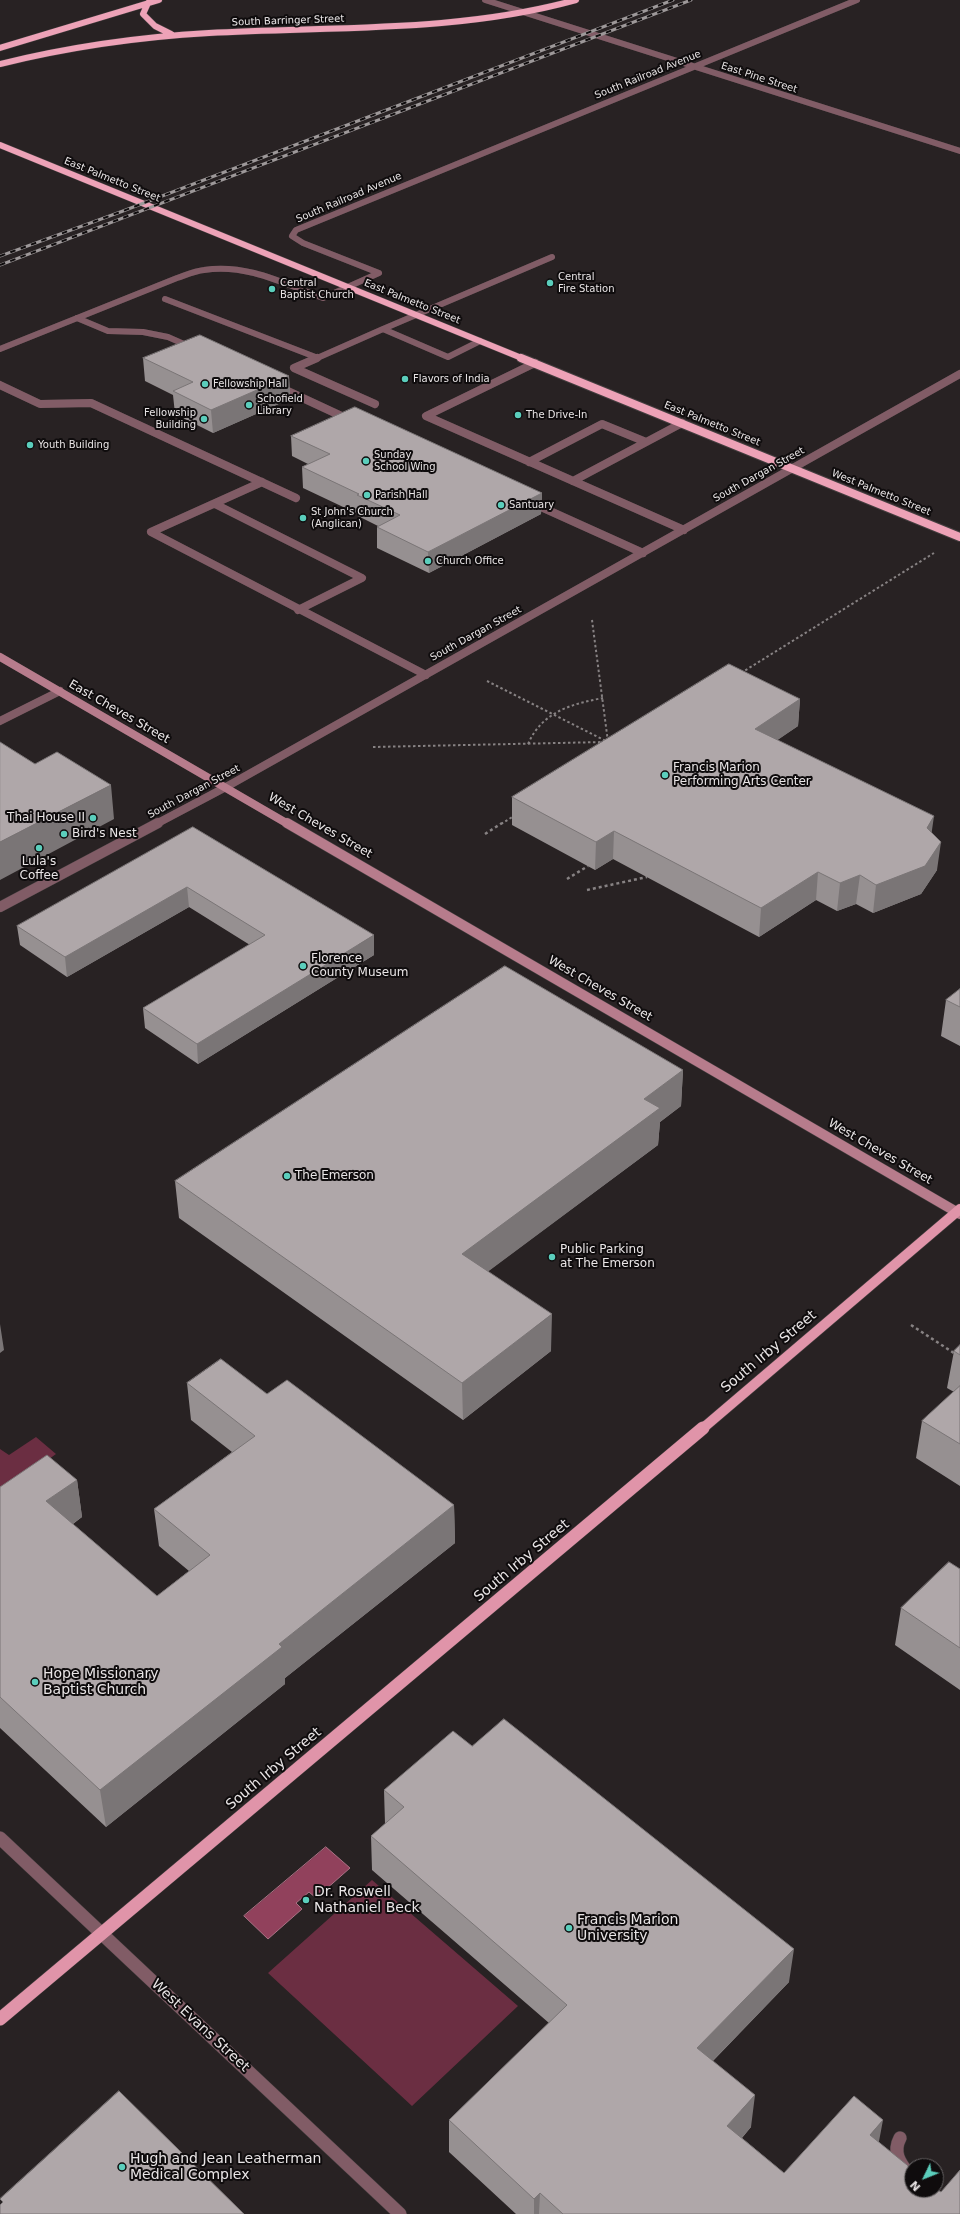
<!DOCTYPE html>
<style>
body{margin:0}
#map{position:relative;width:960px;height:2214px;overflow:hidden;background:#282223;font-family:"DejaVu Sans",sans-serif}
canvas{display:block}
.north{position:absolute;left:904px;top:2158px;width:40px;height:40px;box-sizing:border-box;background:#0f0c0d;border:1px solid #666364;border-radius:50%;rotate:227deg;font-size:11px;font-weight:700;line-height:16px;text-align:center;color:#e9e5e6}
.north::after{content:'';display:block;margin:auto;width:14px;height:18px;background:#5bcebc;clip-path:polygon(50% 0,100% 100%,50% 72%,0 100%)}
</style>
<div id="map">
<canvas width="960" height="2214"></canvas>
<div class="north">N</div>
</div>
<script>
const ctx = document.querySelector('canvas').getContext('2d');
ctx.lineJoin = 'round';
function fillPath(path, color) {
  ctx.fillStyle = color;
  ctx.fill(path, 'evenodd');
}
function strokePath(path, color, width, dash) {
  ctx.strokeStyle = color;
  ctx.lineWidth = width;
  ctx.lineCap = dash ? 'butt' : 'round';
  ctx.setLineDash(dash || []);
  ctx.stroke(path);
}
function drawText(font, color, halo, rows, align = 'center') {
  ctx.font = font + ' "DejaVu Sans",sans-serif';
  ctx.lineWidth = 4;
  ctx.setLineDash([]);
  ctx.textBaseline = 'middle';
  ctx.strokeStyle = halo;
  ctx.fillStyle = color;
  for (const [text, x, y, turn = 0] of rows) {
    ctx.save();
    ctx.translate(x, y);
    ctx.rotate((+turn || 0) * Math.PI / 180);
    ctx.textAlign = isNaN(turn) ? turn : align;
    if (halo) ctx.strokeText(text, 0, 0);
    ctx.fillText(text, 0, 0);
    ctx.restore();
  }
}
fillPath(new Path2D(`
 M36,1437l20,17 -25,18 -31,57v-80l9,6z
 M372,1880l146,126 -106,100 -144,-133z`), '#6b2e42');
const water = new Path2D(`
 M326,1847l24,21 -34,30 -7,-6 -13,11 6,6 -34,30 -24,-23z`);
fillPath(water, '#91415c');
strokePath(water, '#ab7285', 1);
const serviceFar2 = new Path2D(`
 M165,299l153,59
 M77,318l31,13 35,1 25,5 25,11
 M480,341l-32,16 -65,-28 169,-72
 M315,359l68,-30`);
const serviceFar1 = new Path2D(`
 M317,358l-23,10 81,36
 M535,363l-109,53 258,114
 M0,385l40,19 51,-1 205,95
 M279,387l71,33
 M529,462l73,-38 44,18
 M573,481l109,-58
 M262,482l-111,50 275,143
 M530,502l113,51
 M215,504l147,74 -64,32
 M0,721l60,-30`);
const service = new Path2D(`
 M900,2138c-9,17 3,28 12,41`);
const minorFar1 = new Path2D(`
 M485,0l475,151
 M0,349l177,-71c9,-3 18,-7 27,-8 42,-7 81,14 119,28l56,-25 -76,-30 -11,-7 4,-6 561,-230`);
const minor = new Path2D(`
 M226,787l734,-413`);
const tertiaryFar2 = new Path2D(`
 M156,824l70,-37`);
const tertiaryFar1 = new Path2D(`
 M0,907l158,-84`);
const tertiary = new Path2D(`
 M0,1838l400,376`);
const secondaryFar1 = new Path2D(`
 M0,657l288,167`);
const secondary = new Path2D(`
 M287,823l673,391`);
const primaryFar1 = new Path2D(`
 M702,1429l258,-220`);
const primary = new Path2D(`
 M0,2019l703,-591`);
const trunkFar1 = new Path2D(`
 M148,3l-5,11 12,12 16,8
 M0,48l159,-48
 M0,64c69,-17 138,-27 209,-31 124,-7 247,0 367,-33
 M0,145l524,214`);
const trunk = new Path2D(`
 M521,358l439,179`);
strokePath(serviceFar2, '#433d3e', 6);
strokePath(serviceFar1, '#433d3e', 8);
strokePath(service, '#433d3e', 14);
strokePath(minorFar1, '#433d3e', 6);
strokePath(minor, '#433d3e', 8);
strokePath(tertiaryFar2, '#433d3e', 8);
strokePath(tertiaryFar1, '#433d3e', 11);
strokePath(tertiary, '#433d3e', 14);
strokePath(secondaryFar1, '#433d3e', 8);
strokePath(secondary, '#433d3e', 11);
strokePath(primaryFar1, '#433d3e', 11);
strokePath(primary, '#433d3e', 14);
strokePath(trunkFar1, '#433d3e', 7);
strokePath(trunk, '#433d3e', 10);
strokePath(new Path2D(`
 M592,620l16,122
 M741,673l193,-120
 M487,681l119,60
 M528,744c14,-32 43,-40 75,-46
 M373,747l231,-5
 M501,824l13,-8`), '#878283', 2, [2.5, 2.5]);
strokePath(new Path2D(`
 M485,834l17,-11
 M567,879l21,-13
 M587,890l60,-13
 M911,1325l49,32`), '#878283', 2.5, [3, 3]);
strokePath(serviceFar2, '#815c66', 6);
strokePath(serviceFar1, '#815c66', 8);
strokePath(service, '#815c66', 13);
strokePath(minorFar1, '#815c66', 6);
strokePath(minor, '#815c66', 8);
strokePath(tertiaryFar2, '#815c66', 8);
strokePath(tertiaryFar1, '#815c66', 10);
strokePath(tertiary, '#815c66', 13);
strokePath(secondaryFar1, '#b77c8c', 8);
strokePath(secondary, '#b77c8c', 10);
strokePath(primaryFar1, '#e094a9', 10);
strokePath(primary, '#e094a9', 13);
strokePath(trunkFar1, '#eda2b7', 6);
strokePath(trunk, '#eda2b7', 8);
const rail = new Path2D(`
 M0,256l123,-45 550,-211
 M0,265l691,-265`);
strokePath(rail, '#9d9899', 3);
strokePath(rail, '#0f0c0d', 2, [5.5]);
fillPath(new Path2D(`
 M143,358l146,18 1,23 -77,34 -38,-19 -2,-19 -28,-14z
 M291,436l251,57 -1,21 -112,59 -52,-25v-21l1,-1 -20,-10v-2l-55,-26 -1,-21 6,-3 -16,-8z
 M800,699l-2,27 -21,14 155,92 5,38 -16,24 -48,19 -17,-9 -19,7 -21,-11 -57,37 -146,-78 -18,11 -83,-45v-28z
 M193,827l181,128 -176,109 -53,-36 -2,-20 107,-63 -61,-38 -122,70 -47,-32 -3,-19z
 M960,989v57l-19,-10 5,-36z
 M683,1070l-2,36 -21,16 -2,23 -170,126 63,80 -88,69 -284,-202 -4,-37z
 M960,1345v141l-44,-28 6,-37 31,-29h1l-7,-4 7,-37z
 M187,1383l80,11 187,111 1,38 -170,135v6l-179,143 -106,-99v-241l77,-7 5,37 -9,7 84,72 32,-25 -30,-25 -5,-37 78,-57 -41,-32z
 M960,1569v121l-65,-45 6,-37z
 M472,1746l317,236 -76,79 38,66 -9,11 42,35 95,-31 33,48 48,24h-444l-67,-62v-32l100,-97 -177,-153 -1,-34 14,-12 -1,-34z`), '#969091');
fillPath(new Path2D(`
 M289,376l1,23 -77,34 -2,-23z
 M542,493l-1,21 -112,59 -1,-21z
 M800,699l-2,27 -45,31 2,-28z
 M111,785l3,34 -114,61v-38z
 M934,816l-4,28 -3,-16z
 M614,831l-1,28 -18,11 1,-28z
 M941,842l-4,28 -16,24 -48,19 3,-28z
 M818,872l-2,28 -57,37 2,-29z
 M860,875l-4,29 -19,7 3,-28z
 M187,887l2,20 -122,70 -2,-20z
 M374,935v20l-176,109 -1,-20z
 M683,1070l-2,36 -21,16 -2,23 -196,146v-37l182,-155z
 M552,1314l-1,37 -88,69 -1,-37z
 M0,1324l4,26 -4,3z
 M77,1480l5,37 -30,21 -6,-37z
 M454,1505l1,38 -170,135v6l-179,143 -6,-37 179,-146z
 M794,1949l-5,33 -95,98 3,-32z
 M755,2095l-4,32 -27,31 3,-32z
 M883,2120l-6,32 -7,-17z
 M540,2193l-1,21h-5v-15z`), '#7a7576');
const building = new Path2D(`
 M200,335l89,41 -78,34 -38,-19 20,-9 -50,-24z
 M355,407l187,86 -114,59 -51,-25 23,-12 -43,-20 2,-1 -57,-27 28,-13 -39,-18z
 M729,664l71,35 -45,30 179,87 -7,12 14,14 -16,24 -49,19 -16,-10 -20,8 -22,-11 -57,36 -147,-77 -18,11 -84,-45z
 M0,742l35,22 22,-12 54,33 -111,57z
 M193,827l181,108 -177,109 -54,-36 122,-73 -78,-48 -122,70 -48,-31z
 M505,966l178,104 -39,29 16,9 -198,146 90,60 -90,69 -287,-202z
 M960,989v18l-14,-7z
 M960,1345v10l-6,-4z
 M221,1359l46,35 20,-14 167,125 -175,139 3,3 -182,143 -100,-93v-210l47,-32 30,25 -31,21 111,95 53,-41 -56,-46 101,-73 -68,-53z
 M960,1386v58l-38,-23z
 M949,1562l11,7v79l-59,-40z
 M504,1719l290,230 -97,99 58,47 -28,31 57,47 70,-77 29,24 -13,15 42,34v21h24v-1l5,3 19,-22v44h-397l-23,-21 -6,6 -85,-79 118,-115 -196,-169 33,-29 -20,-17 69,-59 19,15z
 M119,2091l125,123h-244v-9l3,-3 -3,-3z`);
fillPath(building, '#afa7a9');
strokePath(building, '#7a7576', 1);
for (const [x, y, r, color] of [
 [550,283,4,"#5bcebc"],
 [272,289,4,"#5bcebc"],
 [405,379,4,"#5bcebc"],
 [205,384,4,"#5bcebc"],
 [249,405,4,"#5bcebc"],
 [518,415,4,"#5bcebc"],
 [204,419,4,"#5bcebc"],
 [30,445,4,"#5bcebc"],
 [366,461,4,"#5bcebc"],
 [367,495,4,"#5bcebc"],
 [501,505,4,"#5bcebc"],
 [303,518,4,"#5bcebc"],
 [428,561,4,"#5bcebc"],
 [665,775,4,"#5bcebc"],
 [93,818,4,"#5bcebc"],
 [64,834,4,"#5bcebc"],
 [39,848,4,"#5bcebc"],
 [303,966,4,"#5bcebc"],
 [287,1176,4,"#5bcebc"],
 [552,1257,4,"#5bcebc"],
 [35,1682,4,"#5bcebc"],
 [306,1900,4,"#5bcebc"],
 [569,1928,4,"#5bcebc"],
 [122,2167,4,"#5bcebc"]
]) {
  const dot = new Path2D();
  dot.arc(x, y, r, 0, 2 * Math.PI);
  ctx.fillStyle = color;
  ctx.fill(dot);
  strokePath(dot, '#0f0c0d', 1.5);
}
drawText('10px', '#e9e5e6', '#0f0c0d', [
 ["South Barringer Street",288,21,-2],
 ["South Railroad Avenue",648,75,-22],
 ["East Pine Street",759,78,18],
 ["East Palmetto Street",112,180,22],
 ["South Railroad Avenue",349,198,-23],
 ["East Palmetto Street",412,302,22],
 ["East Palmetto Street",712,424,22],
 ["South Dargan Street",759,475,-29],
 ["West Palmetto Street",881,493,22],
 ["South Dargan Street",476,634,-29],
 ["South Dargan Street",194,792,-28]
]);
drawText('10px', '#e9e5e6', '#0f0c0d', [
 ["Central",558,277],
 ["Fire Station",558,289],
 ["Central",280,283],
 ["Baptist Church",280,295],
 ["Flavors of India",413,379],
 ["Fellowship Hall",213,384],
 ["Schofield",257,399],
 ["Library",257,411],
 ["Fellowship",196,413,"right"],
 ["Building",196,425,"right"],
 ["The Drive-In",526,415],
 ["Youth Building",38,445],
 ["Sunday",374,455],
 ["School Wing",374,467],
 ["Parish Hall",375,495],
 ["Santuary",509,505],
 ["St John's Church",311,512],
 ["(Anglican)",311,524],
 ["Church Office",436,561]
], 'left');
drawText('12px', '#e9e5e6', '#0f0c0d', [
 ["East Cheves Street",119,712,30],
 ["West Cheves Street",320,826,30],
 ["West Cheves Street",600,989,30],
 ["West Cheves Street",880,1152,30]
]);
drawText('12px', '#e9e5e6', '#0f0c0d', [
 ["Francis Marion",673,768],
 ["Performing Arts Center",673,782],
 ["Thai House II",85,818,"right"],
 ["Bird's Nest",72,834],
 ["Lula's",39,862,"center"],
 ["Coffee",39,876,"center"],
 ["Florence",311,959],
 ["County Museum",311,973],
 ["The Emerson",295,1176],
 ["Public Parking",560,1250],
 ["at The Emerson",560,1264]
], 'left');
drawText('14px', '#e9e5e6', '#0f0c0d', [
 ["South Irby Street",769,1352,-40],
 ["South Irby Street",522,1561,-40],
 ["South Irby Street",274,1769,-40],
 ["West Evans Street",200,2026,43]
]);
drawText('14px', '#e9e5e6', '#0f0c0d', [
 ["Hope Missionary",43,1674],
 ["Baptist Church",43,1690],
 ["Dr. Roswell",314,1892],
 ["Nathaniel Beck",314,1908],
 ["Francis Marion",577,1920],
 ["University",577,1936],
 ["Hugh and Jean Leatherman",130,2159],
 ["Medical Complex",130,2175]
], 'left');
</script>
